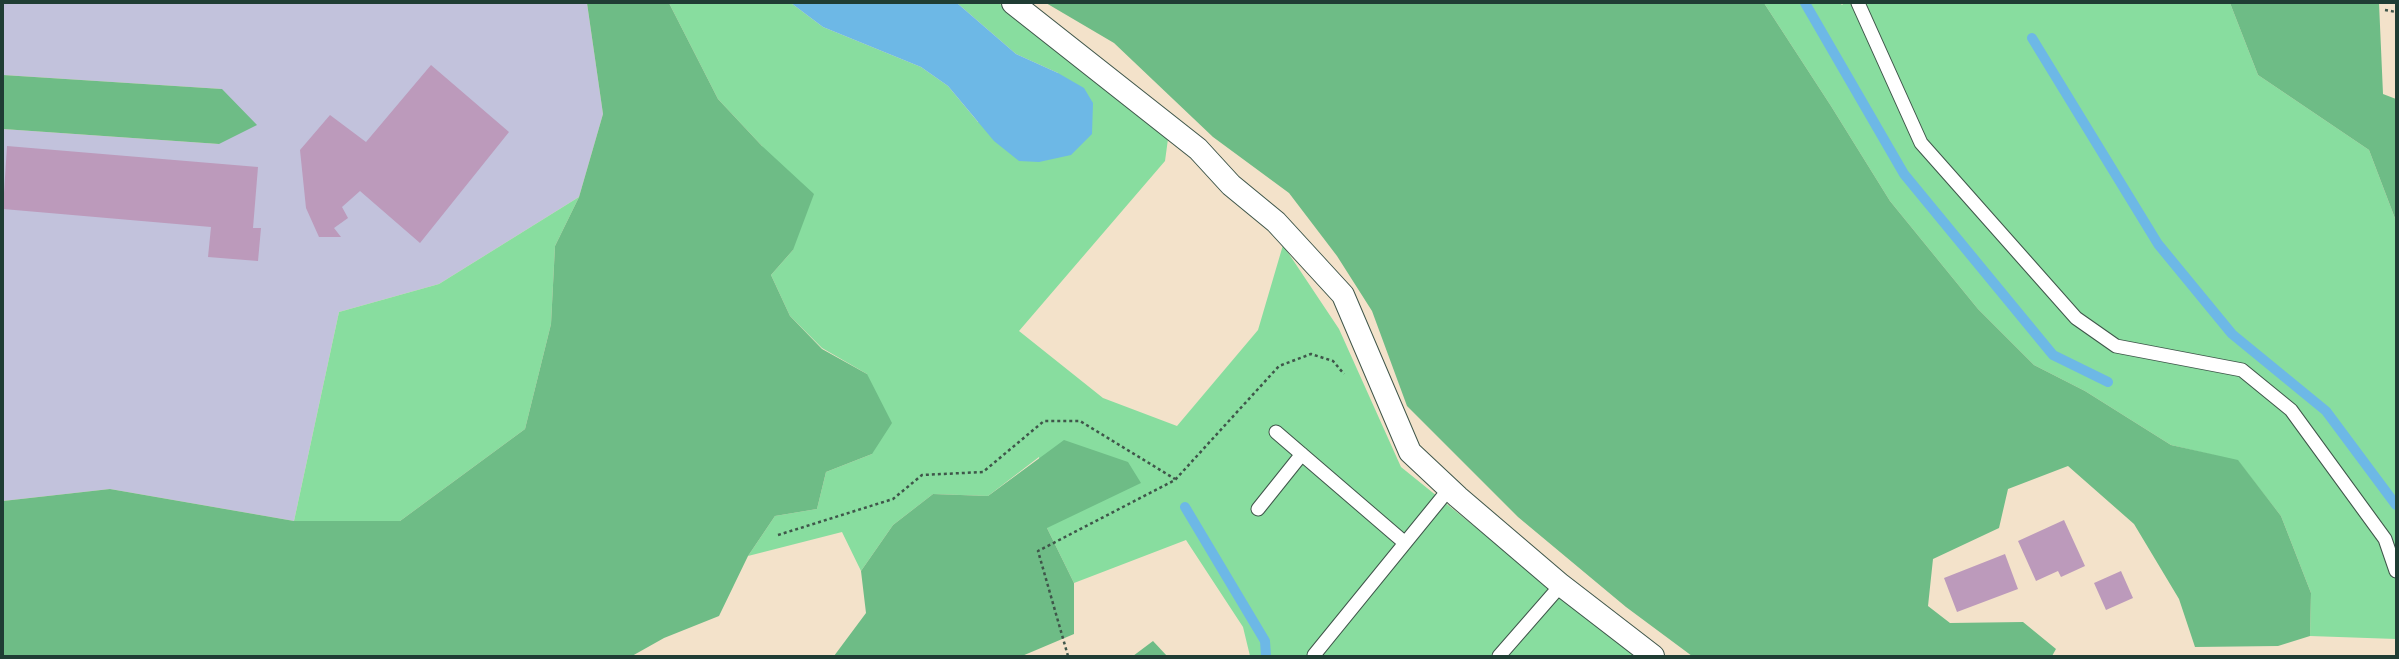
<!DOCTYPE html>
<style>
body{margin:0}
#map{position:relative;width:2399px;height:659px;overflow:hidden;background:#f3e2ca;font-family:"Comic Neue",sans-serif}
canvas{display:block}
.frame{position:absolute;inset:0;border:4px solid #1f3d34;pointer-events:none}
</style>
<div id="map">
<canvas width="2399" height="659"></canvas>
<div class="frame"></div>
</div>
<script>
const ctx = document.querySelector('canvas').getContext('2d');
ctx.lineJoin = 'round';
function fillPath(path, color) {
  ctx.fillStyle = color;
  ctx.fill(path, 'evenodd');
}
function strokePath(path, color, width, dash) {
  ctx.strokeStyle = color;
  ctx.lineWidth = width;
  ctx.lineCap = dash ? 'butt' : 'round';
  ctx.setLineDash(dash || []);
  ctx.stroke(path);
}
fillPath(new Path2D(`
 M3,3h584l16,111 -24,83 -140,87 -100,28 -45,209 -184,-32 -107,12v-372l216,15 3,-55 -219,-14z`), '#c2c2dc');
fillPath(new Path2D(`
 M669,3h122l32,24 98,40 27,19 30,36 80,-49 -42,-19 -59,-51h42l169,136 -3,22 -146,170 84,67 74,28 81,-96 25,-85 56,84 62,138 234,189h-385l-7,-29 -57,-87 -112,43 -27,-55 -8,-71 -51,39 -55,-2 -40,31 -32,46 -19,-39 -94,24 27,-40 42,-7 9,-37 46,-18 -5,-80 -45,-26 -32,-32 -19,-41 22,-25 -31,-104 -44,-47z
 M1764,3h76l2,2 2,-2h386l28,72 111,75 27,71v418l-86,-3 1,-43 -30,-77 -43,-55 -67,-16 -86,-54 -51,-26 -56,-56 -88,-108 -59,-95z
 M579,197l-24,49 -4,78 -26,105 -125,92h-106l45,-209 100,-28z`), '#88dd9f');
fillPath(new Path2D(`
 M587,3h82l49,96 44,47 52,48 -21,56 -22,25 19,41 32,33 45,25 25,49 -20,31 -46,18 -9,37 -42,7 -27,40 -29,60 -55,22 -32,18h-629v-155l107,-12 184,32h106l125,-92 26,-105 4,-78 24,-49 24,-83z
 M1046,3h718l67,103 59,95 88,108 56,56 51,26 86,54 67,15 43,56 30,77 -1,43 -32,10 -83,1 -16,-48 -45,-75 -66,-58 -60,23 -9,39 -66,31 -5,47 22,17 73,-1 33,27 -4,7h-360l-66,-49 -108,-90 -111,-111 -35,-95 -35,-55 -48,-63 -76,-56 -99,-94z
 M2230,3h149l4,91 13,5v122l-27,-71 -111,-75z
 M3,75l219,14 35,36 -38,19 -216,-15z
 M1064,440l64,22 13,21 -94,45 27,55v51l-52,22h-188l32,-43 -5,-42 32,-46 40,-31 55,2z
 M1153,641l14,15h-34z`), '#6ebc86');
fillPath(new Path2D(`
 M791,3h166l59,51 42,19 26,15 9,15 -1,31 -21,21 -32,7 -20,-1 -25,-20 -46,-55 -27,-19 -98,-40z`), '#6db8e6');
strokePath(new Path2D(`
 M1805,3l99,171 149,181 55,27
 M2032,38l126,206 74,90 94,77 70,94
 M1185,507l80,134 1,15`), '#6db8e6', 10);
fillPath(new Path2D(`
 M431,65l78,67 -89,111 -60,-52 -18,16 6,11 -14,10 7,9h-22l-13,-29 -6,-58 30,-35 36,27z
 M7,146l251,21 -5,61h8l-3,33 -50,-4 3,-30 -208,-18z
 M2064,520l21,46 -24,11 -3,-6 -22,10 -18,-40z
 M2005,554l13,35 -61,23 -13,-34z
 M2121,571l12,27 -27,12 -12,-27z`), '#bc9abb');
const service = new Path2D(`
 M1858,3l63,140 155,175 40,28 126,24 49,40 94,129 11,32
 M1276,432l129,111
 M1258,509l44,-55
 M1314,655l135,-166
 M1499,656l62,-71`);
const minor = new Path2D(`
 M1013,3l185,146 33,36 45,37 67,73 67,157 48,45 103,88 92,71`);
strokePath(service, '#3f564a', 15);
strokePath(minor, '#3f564a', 24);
strokePath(new Path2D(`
 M2385,10l11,2
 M778,535l115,-36 29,-24 61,-3 61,-51h36l95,58
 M1068,656l-30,-105 137,-71 104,-114 32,-12 22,7 11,13`), '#3f564a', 2.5, [3, 3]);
strokePath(service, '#fff', 13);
strokePath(minor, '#fff', 22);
</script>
